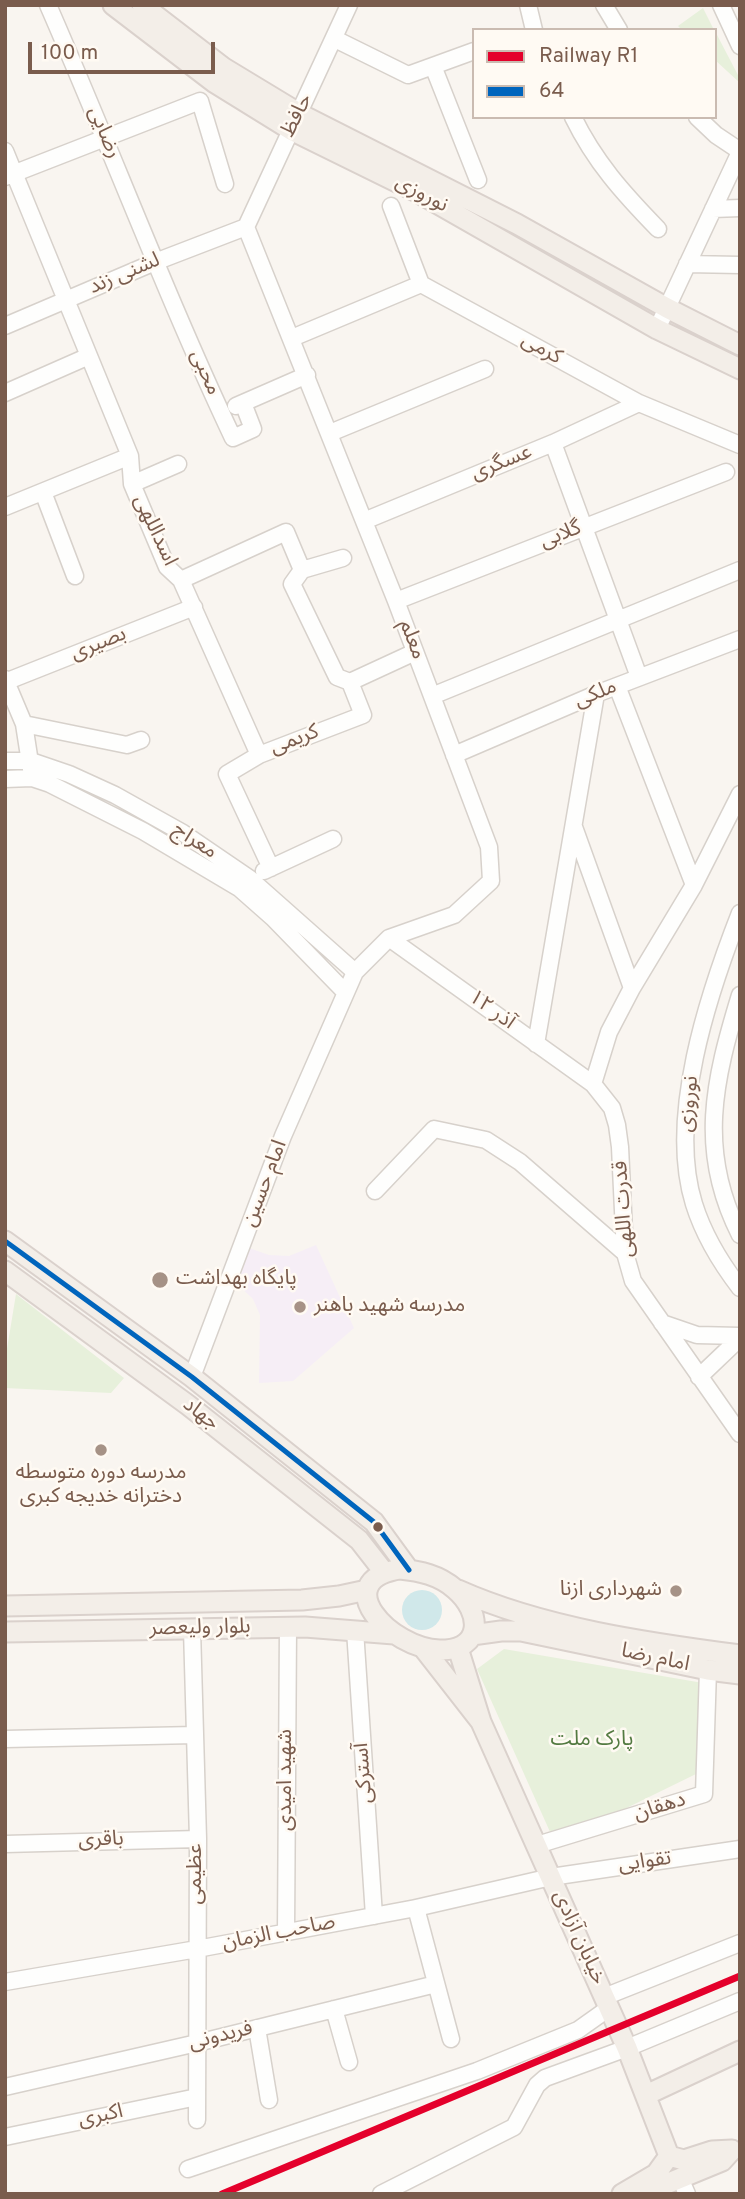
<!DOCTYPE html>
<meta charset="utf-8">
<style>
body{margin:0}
#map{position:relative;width:745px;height:2199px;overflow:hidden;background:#f9f5f0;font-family:Overpass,sans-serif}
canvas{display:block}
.frame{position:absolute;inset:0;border:7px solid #7a5c4d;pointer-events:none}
.legend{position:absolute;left:472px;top:28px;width:245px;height:91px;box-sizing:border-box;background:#fffaf3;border:2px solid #cabbb1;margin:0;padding:9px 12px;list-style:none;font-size:21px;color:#7a5c4d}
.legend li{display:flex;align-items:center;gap:14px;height:35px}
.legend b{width:35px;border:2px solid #cabbb1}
.scale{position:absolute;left:28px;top:42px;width:187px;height:32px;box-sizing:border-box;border:4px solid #7a5c4d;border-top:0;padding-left:9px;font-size:21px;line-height:24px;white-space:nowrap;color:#7a5c4d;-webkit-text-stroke:5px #fffaf3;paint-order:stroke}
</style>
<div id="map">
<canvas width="745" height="2199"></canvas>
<div class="frame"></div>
<ul class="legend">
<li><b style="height:9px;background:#e4002b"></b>Railway R1</li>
<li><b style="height:9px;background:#0065bd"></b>64</li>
</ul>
<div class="scale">100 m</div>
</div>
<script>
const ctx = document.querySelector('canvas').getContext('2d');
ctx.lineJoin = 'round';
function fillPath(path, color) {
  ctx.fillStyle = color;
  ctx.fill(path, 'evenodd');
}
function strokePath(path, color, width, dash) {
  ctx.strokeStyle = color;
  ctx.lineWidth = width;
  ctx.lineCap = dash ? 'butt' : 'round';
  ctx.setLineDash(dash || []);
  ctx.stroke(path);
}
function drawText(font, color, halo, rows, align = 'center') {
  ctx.font = font + ' Overpass,"Noto Sans Arabic",sans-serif';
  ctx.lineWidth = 5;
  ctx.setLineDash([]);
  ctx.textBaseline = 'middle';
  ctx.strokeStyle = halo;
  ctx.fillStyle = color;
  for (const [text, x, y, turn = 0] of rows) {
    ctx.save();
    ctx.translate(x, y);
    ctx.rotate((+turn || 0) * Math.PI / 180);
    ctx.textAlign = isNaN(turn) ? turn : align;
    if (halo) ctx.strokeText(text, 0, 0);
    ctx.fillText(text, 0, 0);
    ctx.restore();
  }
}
fillPath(new Path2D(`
 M316,1245l38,83 -61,53 -34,2 1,-68 -7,-16 -18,-17 14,-34 20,7 20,1z`), '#f6eef6');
fillPath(new Path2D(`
 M703,8l11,22h-32l-4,-4z
 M715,31l25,48v4l-25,-23z
 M16,1294l108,84 -13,15 -106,-5v-27z
 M504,1649l199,34 -7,91 -141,69 -78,-174z`), '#e7f0db');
fillPath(new Path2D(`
 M402 1610a20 20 0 1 1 40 0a20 20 0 1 1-40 0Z`), '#d0e8ea');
const minor = new Path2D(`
 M48,5c63,144 118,291 185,433l20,-9 -10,-26
 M528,5l6,25
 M604,5l15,25
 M721,5l19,41
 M335,39l73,36 66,-24
 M433,66l45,114
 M573,117c22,45 50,76 85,112
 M697,117l19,18 24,16
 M5,151l125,305 2,28 35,83 14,13 78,175
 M5,177l195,-76 25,83
 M391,206l30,78 218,119 101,42
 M713,209l27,-1
 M246,227l103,-222
 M687,264l53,1
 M5,326l150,-64 91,-35
 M657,329l83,-177
 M292,338l129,-54
 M5,393l84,-37
 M236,406l71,-31
 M330,433l155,-64
 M553,443l86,234
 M132,484l46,-20
 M43,492l32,84
 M5,507l125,-51
 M364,521l189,-78 86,-40
 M302,570l41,-12
 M181,580l105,-48 16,38 -10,14 45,93 13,5
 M396,601l330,-129
 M5,679l19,45 7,45
 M5,682l189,-75
 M617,686l77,199
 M432,696l308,-126
 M24,724l103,21 14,-5
 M454,755l142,-61 144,-55
 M5,761h26l38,13 46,21 68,38 66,45 106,94
 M5,779l27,-1 18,6 93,47 96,57 34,30 72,74
 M574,827l58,161
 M271,868l-44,-94 32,-19 104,-40 -13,-33 65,-30
 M264,871l69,-32
 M740,913c-32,82 -73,205 -46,291 10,32 26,58 46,84
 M389,938l204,146 19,24 5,17 3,22 5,106 8,28 107,153
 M740,995c-26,85 -43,156 0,240
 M536,1044l60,-350
 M593,1084l16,-52 23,-44 62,-103 46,-91
 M375,1191l59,-62 52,11 34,22 105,91
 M662,1323l35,12 43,1
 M192,1377l91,-241 72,-164 34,-34 65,-23 37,-34 -2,-34 -93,-246 -150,-374
 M699,1377l41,-39
 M192,1629l6,210 -1,281
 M355,1630l19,286
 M5,1739l190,-4
 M5,1844l193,-5
 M537,1845l167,-51 4,-124
 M416,1908l35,131
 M286,1932l2,-305
 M5,1982l192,-33 219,-41 135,-31 189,-28
 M604,1997l136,-54
 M334,2009l15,53
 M257,2028l12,72
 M5,2087l192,-44 239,-59
 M5,2137l192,-40
 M188,2169l289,-98 101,-41 31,-22
 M680,2178l7,16
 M381,2194l133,-67 23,-42 8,-7 82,-30 113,-47`);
const major = new Path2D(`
 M113,5l102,78 76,47 126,62 240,137 83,40
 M142,5l82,63 76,46 217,110 150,84 73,37
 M5,1241l187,136 182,145 35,48
 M5,1271l183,134 171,135 25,32
 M400,1569c20,2 39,6 55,20 27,23 29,61 -15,61 -50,-1 -113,-69 -40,-81z
 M458,1590c85,38 190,53 282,65
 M5,1606l297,-6 37,-4 28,-6
 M5,1632l300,-5 89,7
 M472,1635l29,-4h20l187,39 32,4
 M424,1649l57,73 -23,-74
 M481,1722l146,326 42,108
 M646,2095l94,-44
 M669,2156l15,4 28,-9 20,-1
 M622,2194l34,-20 13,-18
 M642,2194l80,-33 10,-11`);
strokePath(minor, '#d7d1cb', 19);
strokePath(major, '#dad1cc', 23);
strokePath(minor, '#fefefd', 16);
strokePath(major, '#f3eee8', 19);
strokePath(new Path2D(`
 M5,1241l187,136 182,145 35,48`), '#0065bd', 5);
strokePath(new Path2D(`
 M222,2194l518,-218`), '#e4002b', 7);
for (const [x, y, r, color] of [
 [160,1280,9,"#a69286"],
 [300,1307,7,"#a69286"],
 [101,1450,7,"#a69286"],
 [378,1527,6,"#7a5c4d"],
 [676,1591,7,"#a69286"]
]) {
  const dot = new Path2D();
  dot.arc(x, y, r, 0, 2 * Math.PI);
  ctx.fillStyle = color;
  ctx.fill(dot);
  strokePath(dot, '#fffaf3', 2.5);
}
drawText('21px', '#7a5c4d', '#fffaf3', [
 ["حافظ",298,116,-63],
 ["رضایی",103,133,67],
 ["نوروزی",421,195,28],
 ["لشنی زند",125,275,-23],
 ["کرمی",541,350,29],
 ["محبی",204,373,66],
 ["عسگری",502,464,-22],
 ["اسداللهی",154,531,65],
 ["گلابی",561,536,-22],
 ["معلم",411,640,69],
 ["بصیری",99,645,-22],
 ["ملکی",596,695,-22],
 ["کریمی",295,741,-21],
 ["معراج",194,842,33],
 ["۱۲ آذر",491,1011,36],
 ["نوروزی",690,1104,-84],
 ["امام حسین",266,1184,-69],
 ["قدرت اللهی",625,1209,-94],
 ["جهاد",200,1415,38],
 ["بلوار ولیعصر",200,1629,-1],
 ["امام رضا",655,1659,12],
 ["آسترکی",365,1773,-94],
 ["شهید امیدی",287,1780,-90],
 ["دهقان",660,1808,-17],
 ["باقری",101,1841,-2],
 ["تقوایی",645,1863,-8],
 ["عظیمی",197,1874,-90],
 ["صاحب الزمان",279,1934,-11],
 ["خیابان آزادی",578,1938,66],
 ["فریدونی",221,2037,-14],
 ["اکبری",101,2117,-12]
]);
drawText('21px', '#7a5c4d', '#fffaf3', [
 ["پایگاه بهداشت",176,1280],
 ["مدرسه شهید باهنر",314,1307],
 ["مدرسه دوره متوسطه",101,1474,"center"],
 ["دخترانه خدیجه کبری",101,1498,"center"],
 ["شهرداری ازنا",662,1591,"right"]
], 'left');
drawText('21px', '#537a41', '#fffaf3', [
 ["پارک ملت",592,1741]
]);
</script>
